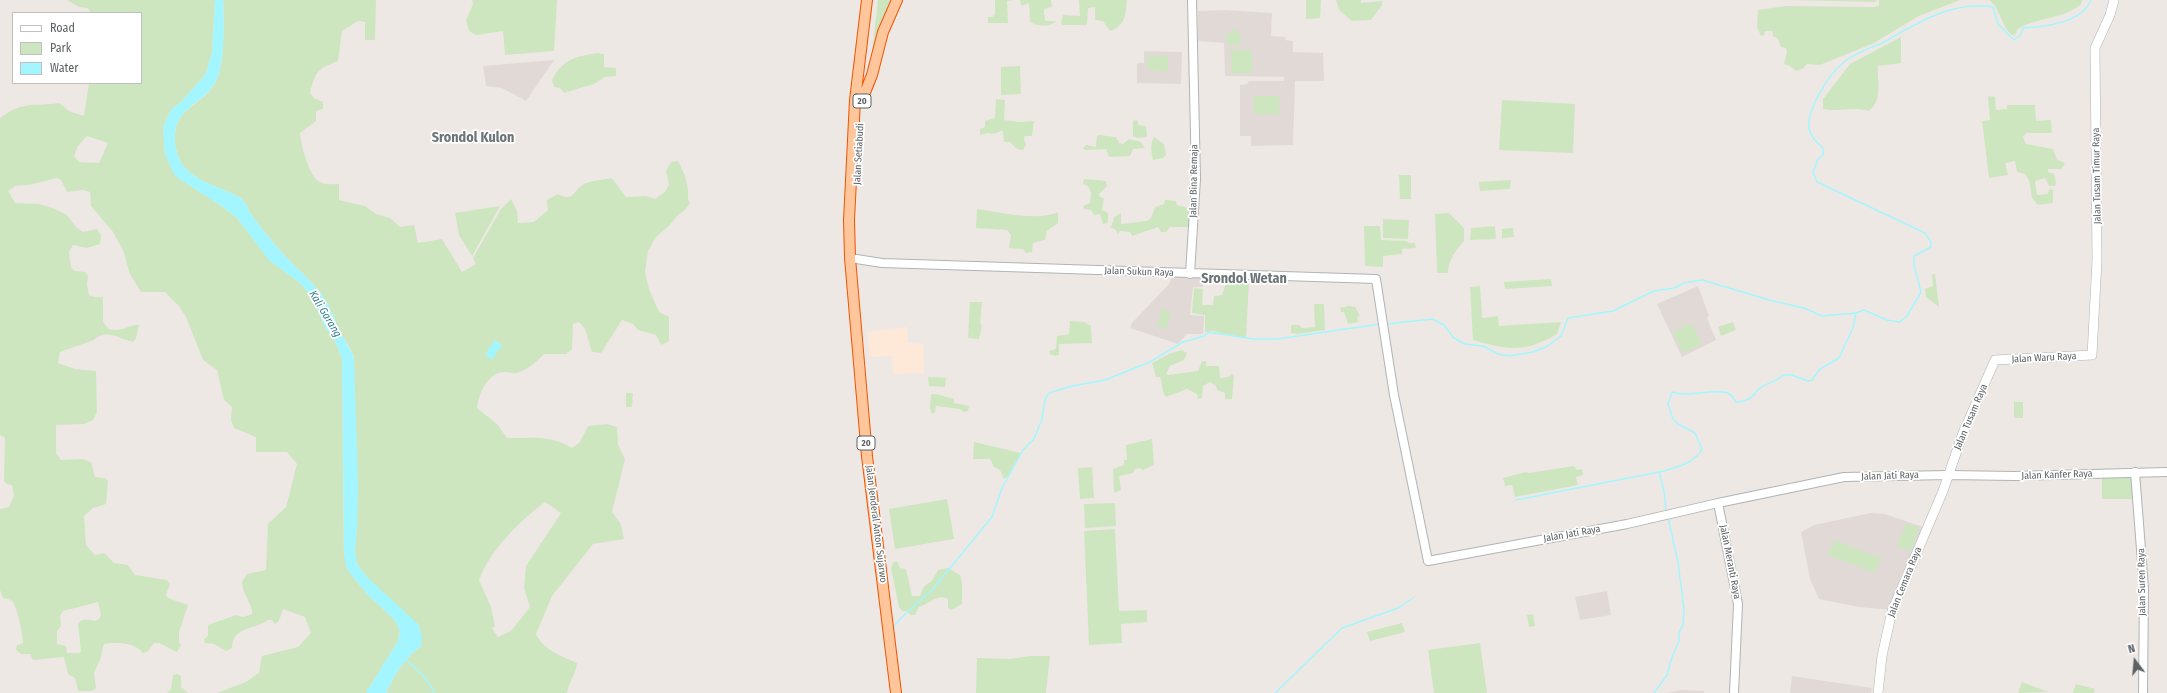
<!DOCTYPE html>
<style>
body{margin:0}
#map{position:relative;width:2167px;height:693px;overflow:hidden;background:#eee8e4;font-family:"Fira Sans Condensed",sans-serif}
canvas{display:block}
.legend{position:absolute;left:12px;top:12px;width:130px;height:72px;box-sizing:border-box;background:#fff;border:1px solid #bec0c1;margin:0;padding:5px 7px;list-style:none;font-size:12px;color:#5c6264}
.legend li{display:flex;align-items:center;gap:8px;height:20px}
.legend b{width:20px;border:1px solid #bec0c1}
.north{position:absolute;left:2115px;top:641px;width:40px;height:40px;-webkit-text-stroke:3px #fff;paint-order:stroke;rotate:344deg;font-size:11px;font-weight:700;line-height:16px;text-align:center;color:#5c6264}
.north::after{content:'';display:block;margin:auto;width:14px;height:18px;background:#5c6264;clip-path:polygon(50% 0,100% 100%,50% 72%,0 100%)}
</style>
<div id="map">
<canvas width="2167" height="693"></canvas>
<ul class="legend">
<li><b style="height:5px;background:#fff"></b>Road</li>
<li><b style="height:11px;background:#cde6c0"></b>Park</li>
<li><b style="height:11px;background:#a3f6ff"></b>Water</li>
</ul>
<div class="north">N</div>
</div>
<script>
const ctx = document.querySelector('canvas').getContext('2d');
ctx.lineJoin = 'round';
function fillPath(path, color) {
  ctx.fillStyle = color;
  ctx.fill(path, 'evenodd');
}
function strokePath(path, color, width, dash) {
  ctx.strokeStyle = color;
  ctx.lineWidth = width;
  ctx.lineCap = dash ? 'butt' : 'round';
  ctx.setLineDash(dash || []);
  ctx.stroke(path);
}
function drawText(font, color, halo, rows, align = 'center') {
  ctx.font = font + ' "Fira Sans Condensed",sans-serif';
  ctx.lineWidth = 3.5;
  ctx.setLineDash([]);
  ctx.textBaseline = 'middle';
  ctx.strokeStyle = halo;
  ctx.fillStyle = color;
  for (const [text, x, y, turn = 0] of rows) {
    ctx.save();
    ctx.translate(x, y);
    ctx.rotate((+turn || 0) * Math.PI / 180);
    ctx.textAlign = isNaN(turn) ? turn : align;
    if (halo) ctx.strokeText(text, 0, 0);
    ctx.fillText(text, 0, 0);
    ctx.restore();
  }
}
fillPath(new Path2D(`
 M907,327l1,16 15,1 1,29 -30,1 -2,-18 -22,1 -3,-25z`), '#fee9d9');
fillPath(new Path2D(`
 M1225,10l47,3 -1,23 15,1 -1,3 8,1v11l30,1 1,28h-29l-2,64 -42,1v-10h-11v-51l7,-1 2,-3h35v-4l-59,-1 -1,-33 -26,-2v-30z
 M1144,51l38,1 -1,32 -44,-1v-20h7z
 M554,60l-28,41 -24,-13 -16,-2 -3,-20z
 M1173,275l30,2v10h-10l-3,28 14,1 -1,18h-16l-9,10 -48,-16 2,-5 37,-39z
 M1698,286l11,30 -2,2 9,22 -34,17 -25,-53z
 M1871,513l14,1 38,13 -23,51 -9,32 -32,-3 -40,-8 -9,-20 -9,-47 13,-7z
 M1607,591l4,24 -31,5 -5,-23z
 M1792,676l80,12 -1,5h-81z
 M1680,690l24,1v2h-37z`), '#e1d9d5');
fillPath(new Path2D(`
 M67,0h148l-3,52 -6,22 -23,26 -12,10 -8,17 2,27 11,22 47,31 14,11 33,42 30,23 12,14 13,30 10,14 7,17 2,196 9,23 14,17 28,26 5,10 -2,11 -32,52h-149l29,-11 13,-9 3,-17 36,-9 13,-14 -6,-16 -22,-8 -4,12 -4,3 -3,-4h-4c-14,10 -35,6 -36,28l-6,3 -12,-7 -9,-1 -1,-4 4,-3v-11l28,-10 7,2 9,-3c1,-10 -10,-20 -10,-32l5,-8 19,-4 2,-46 18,-17 11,-43 -10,-12h-31v-15l-22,-9 -3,-8 1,-13 -8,-7 -7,-30 -14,-10 -17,-43 -7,-11 -14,-14h-24l-11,-18 -7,-24 -10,-18 -22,-26 -1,-14 -7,-2 -16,2 -6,-12 -4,-2 -28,7 -14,1 -7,5 7,12 24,1 14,4 14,7 9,12 7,5 14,-3 4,6 -1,9 -13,4 -14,-3 -4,7 2,16 4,3 10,1 3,4 -1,9 2,10 5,2h9v24l5,8c15,4 24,-6 31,-4l-3,13 -3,4c-13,-3 -28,-14 -39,-2l-34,12 -2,11 17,6 21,2 1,41 -4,8 -9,4 -28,1v28l5,7 21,-1 9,3 4,15 10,1 3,3 -2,23 -13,4 -9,8 2,29 9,10 9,-2 10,10 14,2 7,10 32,5 3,5 -4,9 2,4 20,7 -9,27v10l2,3 -4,7 -18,-9h-5l-6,8 -5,2c-8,-11 -27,-11 -39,-9l-4,16 -6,13 2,15 -4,3h-14l-3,-13 -7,-4 -4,-17 -31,3 -3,-6h-9l-5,-4 1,-5 6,-2c0,-8 -6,-37 -11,-42 -2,-2 -6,-2 -9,-3l-3,-8v-81l9,-2 5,-12 -2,-10 -5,-1 -3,-3 1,-43 -5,-3v-317c25,-18 32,-11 59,-15l10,8 15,5 5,-33h52v-70h-51l-2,-5 -9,-1zM87,136l21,7 -9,20 -20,-1 -5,-6 4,-10zM98,602l3,13 -2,4 -4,2c-5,-2 -14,-3 -17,3l3,27 -2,2h-12l-1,-7 -9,-2v-13l4,-5 -1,-10 3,-5z
 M223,0h153l-1,40h-10v-18l-7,-1 -16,10 -4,30c-22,9 -22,10 -28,32l4,5 9,4v7l-7,2v10l-16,12c1,12 9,44 20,49 5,3 13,2 19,2v16l26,6 11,8 14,4 10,9 14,-2 4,18 24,-4 20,33 14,-8 -3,-6 28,-49 10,-10 6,12 1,12 16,-1 14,-12 -1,-10 11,-6c17,9 14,-4 26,-10 8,-4 20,-4 28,-6l14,19 20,-1 9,3 9,-6 5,-8 -3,-14 5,-9 7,-1c7,13 11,23 10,38l2,4 -4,6 -9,7 -8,10 -13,11 -8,14 -3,21 4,17 10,23 10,5v24l-8,4 -5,-10 -18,-5 -5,-6 -11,-4 -21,33 -9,-1 -7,-23 -6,-7 -6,2 -1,25 -6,5h-22c-6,7 -19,18 -28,19 -4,1 -9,-2 -13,-1 -15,1 -25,23 -26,36l21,17 9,13c23,0 45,-3 65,10l8,-6 8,-16 19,-2 10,3 1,18 7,14 -13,53 9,12 3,15 -31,5 -41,52 -16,38c7,16 26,22 41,29 -1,11 -8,19 -10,30h-181c9,-19 18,-35 35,-47l-2,-21c-18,-15 -50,-40 -61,-60 -7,-12 -1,-26 -1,-39 1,-56 -3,-112 -3,-168 -3,-10 -9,-17 -14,-26 -6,-14 -11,-28 -20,-40 -13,-16 -30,-29 -42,-44 -9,-11 -19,-22 -27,-34 -3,-4 -5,-11 -9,-15 -20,-13 -58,-18 -65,-46 -11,-46 24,-43 39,-72 9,-16 8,-62 7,-81zM545,502l16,11 -35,53 -2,22 6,19 -19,24 -13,6 -6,-9 3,-2 -4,-19 -12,-27c12,-31 40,-58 66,-78z
 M472,0h85l-3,51 -49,4 -2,-24 -27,4 -7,-4 -3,-11 7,-16z
 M878,0h14l-20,52z
 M995,0h18l-6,1 1,22h-20v-6h5l2,-3z
 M1020,0h31l1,7 -8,2 1,12h11c-5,6 -21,6 -26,0l-1,-18 -8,3z
 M1079,0h48c-1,13 -2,27 -17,31l-7,-10 -8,-1v-13l-7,1 -1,17h-24l-2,-2 2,-8 17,1z
 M1306,0h15l-1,18 -14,1z
 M1336,0h25v3l21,-2v4l-11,15 -19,1 -13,-11z
 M1788,0h88l-1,2z
 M1879,0h81l-41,16 -45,27 -49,20 -6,2 -12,-1 -5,5 -6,2 -6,-5 -6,-2 3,-12 -1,-4 -5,-1 -3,-8 -5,-3 -1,-5h-7l-1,4 -3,1 -4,-9 1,-17 28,-4 87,1 6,-1z
 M1989,0h93l-1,4c-19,17 -45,12 -64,26l-1,4 -4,1c-11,-9 -11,-26 -23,-35z
 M1234,28l7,7 -1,9 -10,2 -5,-8z
 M1901,37v26l-23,3c-1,16 5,34 -9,45 -15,-5 -30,1 -46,-2v-10l27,-35z
 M1231,50h21v23h-21z
 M597,53l7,1v13l12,1v8l-11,1 -11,7 -30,9 -4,-5 -6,-1 -2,-7c11,-21 22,-23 45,-27z
 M1147,55l21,1v15l-21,-1z
 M1020,66l1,28 -20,1v-28z
 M1254,96h25l1,18h-26z
 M1988,96l7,1 1,13 11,-1v-4h28l1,16 15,-1 1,13h-26l-3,4 3,7 27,5 4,11 6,2 2,2 -4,5h-13v3l6,2 2,9 -1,3h-6l-4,-8 -10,3 2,14 11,-1 1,-5 4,1v13l-15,2 -6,-7 -3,-18 -4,-6 -8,-2 -2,-11 -10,2 3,12 -19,3 -7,-57 8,-1z
 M996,99l9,1 -1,20 15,2 15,-1 -2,15h-7l-1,2 2,7 -3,5 -6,-1 -7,-7h-6l-1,-12 -9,4 -6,-1 -8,2v-6l5,-2v-6l10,-3z
 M1502,100l73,4 -2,49 -74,-3z
 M1136,120l2,1v4l8,1 1,11 -10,1 -4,-2v-15z
 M1099,135l17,2 3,6 4,1 6,-5 12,3 4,6 -12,1 -3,7 -21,1 -3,-8 -21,1 -2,-2 3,-3 10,2 1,-11z
 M1154,137l10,7 2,11 -3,3 -10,2c-2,-8 -3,-16 1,-23z
 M1399,175h12v24h-11z
 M1084,179l22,2 1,5 -8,8 1,3 4,1 -2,12 6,3v10l-5,1 -3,-10 -6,1 -3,-5 -7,-1 -1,-3 7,-3 1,-10 -3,-7 -5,-2z
 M1511,180l-1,9 -30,2 -1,-9z
 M1165,200l11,1 1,4 15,4 -1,18h-21l-4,5h-5l-3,-5 -26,9 -2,-4 -10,-1 -2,3 -3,-5 -4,-1 3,-11 7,-4v10l1,1 25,-3 4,-3 4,-11 9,-3z
 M500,206l-28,50 -13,-21 -4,-22z
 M977,209c23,3 61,13 81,3v11l-11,8 -2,9 -12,3 -1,9 -6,1 -3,-4 -14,-1 2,-13 -4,-5 -31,-2z
 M1449,213l15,15v13c-8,9 -16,19 -16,32h-11l-2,-59z
 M1383,219l26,1 -1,19 -25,-1z
 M1364,226h16l1,14 26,1 1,2h7l1,5 -14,1v5l-19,2v11l-18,-1z
 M1495,226l1,13 -26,1 1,-12z
 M1513,228l1,9 -12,1v-9z
 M1932,274h3l4,33 -13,-10 -1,-8 8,-3z
 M1551,279l1,7 -47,3 -1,-7z
 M1227,280l22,2 -3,56 -34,-7 -7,1v-17l-13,-2 2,-25 9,1 -1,16h11l1,-9 8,-1z
 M1480,286l2,32 16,-2 1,10 62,-4 -4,12c-32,19 -50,16 -84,6l-3,-53z
 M970,302h12l-2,21 2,3 -3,13 -11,-1z
 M1314,304h10l1,26 -28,4 -6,-1v-8h8l3,3 13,-1z
 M1349,306l6,1 5,9 -3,1 1,5 -10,2 -4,-12h-3l-1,-4z
 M1162,309l9,3 -5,17 -9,-3z
 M1070,321l14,1 7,4 1,17 -33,1v11l-4,1 -5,-2 -1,-3 7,-2 1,-13 12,-2z
 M1733,322l3,8 -15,6 -3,-9z
 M1692,323l10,21 -19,9 -10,-21z
 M1182,350l5,3 -3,7 -14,6 -4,8 2,1 30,-4 4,-10h4v5h13l1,12 8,-1 4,-3 2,2 -2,23h-7v-6l-8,-3 -1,-4 -6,-4 -7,4 -1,12 -4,1 -1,-5 -10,-5 -21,8c-5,-6 -3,-13 -6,-20h-4l-4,-14 17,-9z
 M928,377l18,1 -1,9 -16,-1z
 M626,393h7l-1,14h-6z
 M931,394h6l17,5v4l15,3 -1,5 -4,1 -4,-3 -24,-3 -1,6 -3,2 -2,-6z
 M2014,402h9v16h-9z
 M1152,439l2,26 -11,5 -3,-2 -5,1 -2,4 -14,3 2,14 -7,3 -1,-24 11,-4v-5h3l-1,-15z
 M974,442l47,11 -14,24 -3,2 -4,-9 -6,-3 -4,-8h-17z
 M1574,466l3,4 5,-1 1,6 -7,2 2,8 -63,12 -3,-12 -7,1 -2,-8 23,-6 3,1z
 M1092,467l2,31 -14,1 -2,-31z
 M2133,473l4,26h-35v-23z
 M947,499l7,40 -59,10 -6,-40z
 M1115,503l1,23 -31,2 -1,-24z
 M1906,523l13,5 -8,23 -14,-5z
 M1115,529l4,82 28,-1v12l-26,2 1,19 -33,2 -5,-114z
 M1834,540l47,18 -6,15 -47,-18z
 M897,561l3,7 6,1 6,27h8c3,-9 4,-10 12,-15l6,-11 10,-2 12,7 2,8v21l-11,6 -3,-2v-9c-11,-6 -20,6 -29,8l-4,8h-5l-2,-4h-6l-3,-4 -8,-39 2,-5z
 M1533,614l2,12 -6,1 -2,-12z
 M1402,623l3,9 -35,9 -3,-9z
 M1480,643l7,50h-53l-6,-43z
 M1030,656h20l-4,37h-70l1,-35 33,1z
 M177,674l4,2v11l7,6h-21l4,-4 2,-14z
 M2022,682l26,10 -30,1z
 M2076,684l19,5 -1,4h-21z`), '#cde6c0');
fillPath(new Path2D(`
 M215,0h8c1,19 2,65 -7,81 -16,28 -50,27 -39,72 7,28 45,33 65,46 4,4 6,11 9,15 8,12 18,23 27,34 12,15 29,28 42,44 9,12 14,26 20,40 5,9 11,17 14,27l4,127 -1,41 -2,24 2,13 10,13 52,48 3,12 -1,9c-17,12 -26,28 -35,47h-20l32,-52 2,-10 -5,-11 -28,-26 -14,-17 -6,-8 -3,-15 -2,-196 -7,-17 -10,-14 -13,-30 -12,-14 -31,-23 -32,-42 -14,-11 -48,-31 -10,-22 -2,-27 8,-17 12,-10 23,-26 6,-22z
 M495,340l7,5 -10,15 -7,-6z`), '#a3f6ff');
strokePath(new Path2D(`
 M1386,324l47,-5 11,6 9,12 11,7 19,2 15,8 11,2 24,-4 15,-6 13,-10 7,-18 45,-7 41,-20 20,-3 10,-5 18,-3 71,21 31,7 18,8 34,-3 8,-3 23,10 13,2 7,-6 14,-24 -7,-27v-9l17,-9v-5l-6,-9 -108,-51 -4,-10 5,-13 5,-4v-7c-5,-5 -11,-9 -13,-16 -7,-18 19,-58 33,-69 12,-11 29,-15 43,-22 32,-19 69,-41 107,-34l5,17 16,16 6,-4 3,-8c22,-1 59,-5 68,-28
 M1659,472l5,19 2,20
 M1516,500l148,-29c14,-4 32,-9 38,-22l-7,-16 -17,-9 -5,-5 -5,-15 4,-12c18,6 39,-4 56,1 4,2 6,6 8,9 15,-1 15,-5 24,-14 5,-5 14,-4 23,-13h9l16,6 4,-1 8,-11 19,-11 14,-30 3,-15
 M893,627l10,-11 29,-26 60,-73 10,-29 21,-38 11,-11 8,-20 3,-20 4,-6 23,-7 33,-6 45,-18 33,-20 21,-6 4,-4 45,7h24l103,-15
 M405,658l22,22 7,13
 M1275,693l67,-65 56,-20 15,-10
 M1654,693l13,-18 5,-18 7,-16v-8l4,-8 1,-15 -6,-48 -10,-45`), '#a3f6ff', 1.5);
const tertiary = new Path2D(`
 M850,258l32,5 494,16 18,116 34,166 199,-37 91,-21 126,-26 104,-2 67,1 152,-4
 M1190,274l6,-95 -4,-179
 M2135,472l9,116 -1,105
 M1718,503l20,101 -4,89`);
const secondary = new Path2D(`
 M1878,693l4,-37 10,-45 51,-120 20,-58 32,-73 97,-5 5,-95 -2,-212 15,-33 4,-15`);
const trunk = new Path2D(`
 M867,0l-12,100 -6,120 1,38 17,198 29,237
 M862,100l10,-25 11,-43 14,-32`);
strokePath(tertiary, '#afb4b6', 10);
strokePath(secondary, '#aeb4b7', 10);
strokePath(trunk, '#f15301', 12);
strokePath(tertiary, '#fff', 8);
strokePath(secondary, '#fff', 9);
strokePath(trunk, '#fec69a', 10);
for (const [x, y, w] of [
 [862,101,18],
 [866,443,18]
]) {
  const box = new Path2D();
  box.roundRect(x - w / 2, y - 7, w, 14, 3);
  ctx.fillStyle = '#fff';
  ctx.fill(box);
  strokePath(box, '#5c6264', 1);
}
drawText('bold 9px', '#5c6264', null, [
 ["20",862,101],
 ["20",866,443]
]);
drawText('10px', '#5c6264', '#fff', [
 ["Jalan Setiabudi",859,154,-87],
 ["Jalan Tusam Timur Raya",2097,176,-91],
 ["Jalan Bina Remaja",1194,181,-89],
 ["Jalan Sukun Raya",1139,272,2],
 ["Jalan Waru Raya",2044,358,-3],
 ["Jalan Tusam Raya",1971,417,-67],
 ["Jalan Kanfer Raya",2057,475,-2],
 ["Jalan Jati Raya",1890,476,-2],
 ["Jalan Jenderal Anton Sujarwo",876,524,83],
 ["Jalan Jati Raya",1572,534,-10],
 ["Jalan Meranti Raya",1730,562,79],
 ["Jalan Cemara Raya",1905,582,-68],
 ["Jalan Suren Raya",2142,582,-91]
]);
drawText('italic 11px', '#357f8e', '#fff', [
 ["Kali Garang",325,314,59]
]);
drawText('bold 14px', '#6d7576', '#fff', [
 ["Srondol Kulon",473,138],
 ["Srondol Wetan",1244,279]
]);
</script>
